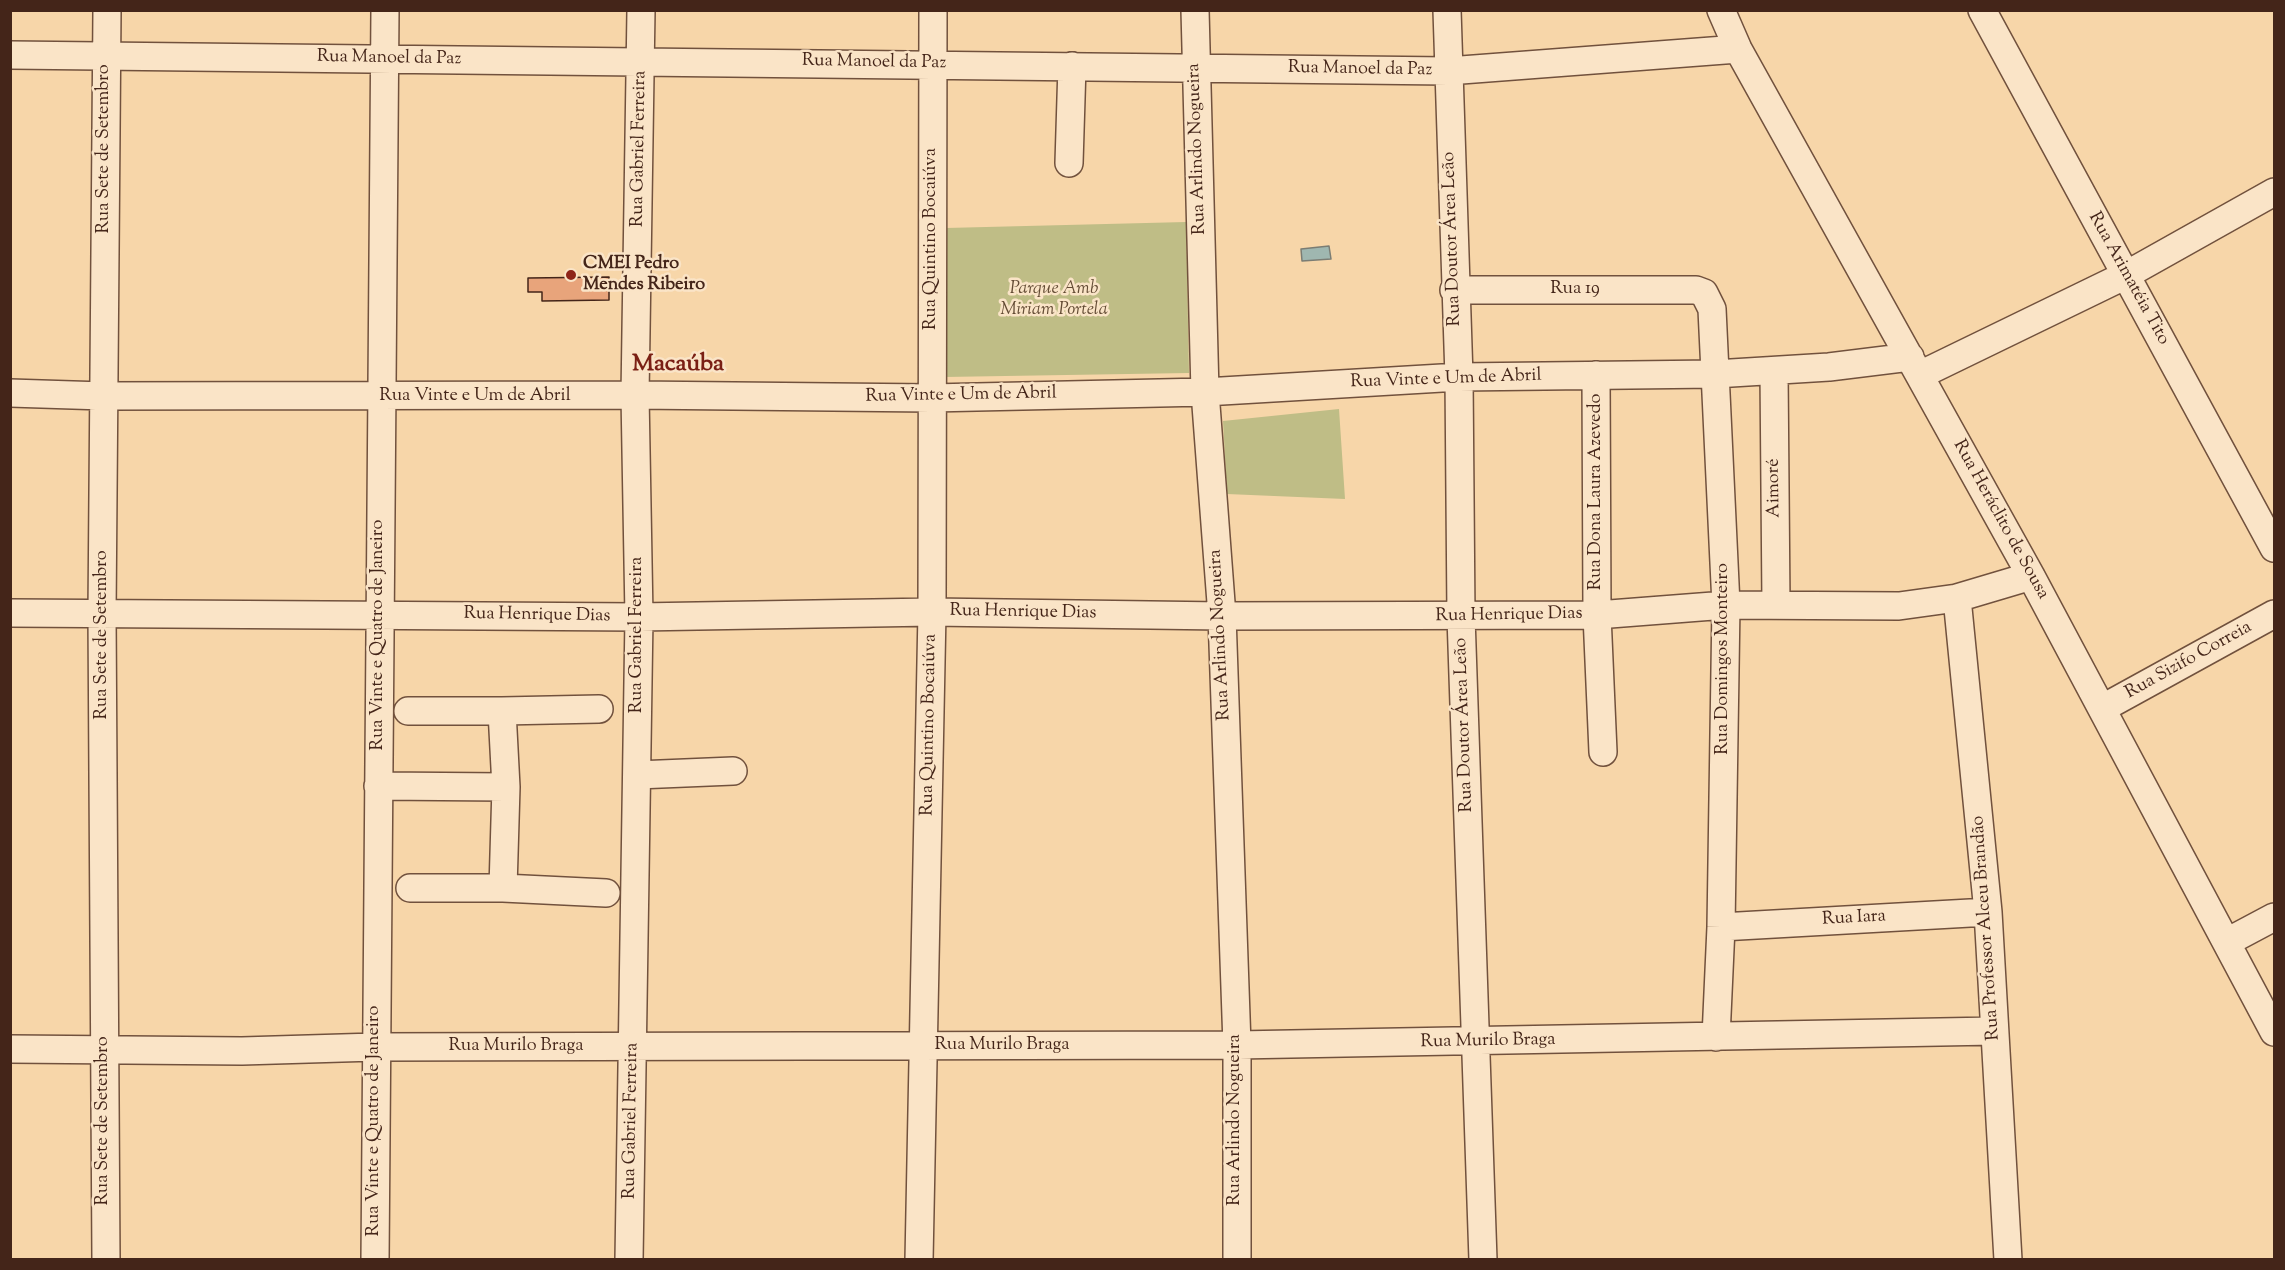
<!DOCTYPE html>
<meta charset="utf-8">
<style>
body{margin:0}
#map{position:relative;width:2285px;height:1270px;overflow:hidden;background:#f7d6a9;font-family:"Sorts Mill Goudy",serif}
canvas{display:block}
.frame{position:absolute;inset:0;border:12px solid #442519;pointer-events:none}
</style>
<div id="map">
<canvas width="2285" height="1270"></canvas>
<div class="frame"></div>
</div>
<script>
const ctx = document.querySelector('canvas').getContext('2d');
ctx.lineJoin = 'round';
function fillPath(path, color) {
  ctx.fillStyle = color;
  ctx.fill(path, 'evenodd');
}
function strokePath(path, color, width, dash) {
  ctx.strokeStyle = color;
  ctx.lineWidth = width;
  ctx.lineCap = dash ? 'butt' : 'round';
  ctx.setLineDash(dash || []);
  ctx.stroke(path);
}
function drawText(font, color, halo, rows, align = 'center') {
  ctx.font = font + ' "Sorts Mill Goudy",serif';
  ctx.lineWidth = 5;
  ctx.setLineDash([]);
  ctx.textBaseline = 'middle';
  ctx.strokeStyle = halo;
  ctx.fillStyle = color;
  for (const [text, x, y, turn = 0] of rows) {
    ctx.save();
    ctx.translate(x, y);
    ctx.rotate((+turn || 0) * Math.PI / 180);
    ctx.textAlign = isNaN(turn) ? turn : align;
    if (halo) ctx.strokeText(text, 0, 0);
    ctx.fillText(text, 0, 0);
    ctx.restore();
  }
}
fillPath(new Path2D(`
 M1186,222l3,151 -245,4 2,-149z
 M1339,409l6,90 -118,-5 -4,-73z`), '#bfbd86');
const water = new Path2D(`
 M1329,246l2,13 -29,2 -1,-12z`);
fillPath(water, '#9fb7b0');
strokePath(water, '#7b7d74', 1.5);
const building = new Path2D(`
 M609,277v23l-67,1v-9h-14v-14z`);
fillPath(building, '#e8a47b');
strokePath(building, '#442519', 1.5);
const minor = new Path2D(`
 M1195,10l10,382 17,224 15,429v215
 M1447,10l12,367 2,240 22,643
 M1721,10l17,39 293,527 243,456
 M1982,10l292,538
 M10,55l1438,16 290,-22
 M1069,163l3,-97
 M1454,290h242l8,3 8,16 14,296 -5,322 -5,110
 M1774,371l2,234
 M1596,375l1,240 6,137
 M1920,375l206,-100 148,-83
 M10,393l94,3 531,-1 296,3 274,-6 254,-15 256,-3 114,-7 81,-10
 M1957,598l31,314 20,348
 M10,613l629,4 293,-5 290,4 375,-1 129,-10 173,1 58,-8 74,-22
 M2103,708l171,-94
 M408,711h94
 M637,775l96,-4
 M378,786l128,1 -3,101
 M506,787l-4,-76 97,-2
 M410,888h93l103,5
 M1721,927l267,-15
 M2227,942l47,-25
 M10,1049l232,2 133,-4 862,-2 757,-14
 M106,1260l-4,-646 5,-604
 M375,1260l10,-1250
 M629,1260l10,-643 -4,-222 6,-385
 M919,1260l13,-648 1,-602`);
strokePath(minor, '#71513d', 30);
strokePath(minor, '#fae4c7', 27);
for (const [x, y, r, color] of [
 [571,275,6,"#8f2418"]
]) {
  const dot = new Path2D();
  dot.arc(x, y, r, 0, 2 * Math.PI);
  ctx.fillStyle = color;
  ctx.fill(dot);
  strokePath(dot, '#fae4c7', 2);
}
drawText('18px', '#442519', '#fae4c7', [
 ["Rua Manoel da Paz",389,59,1],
 ["Rua Manoel da Paz",874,63,1],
 ["Rua Manoel da Paz",1360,70,1],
 ["Rua Sete de Setembro",105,149,-90],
 ["Rua Gabriel Ferreira",640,149,-89],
 ["Rua Arlindo Nogueira",1198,149,-92],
 ["Rua Quintino Bocaiúva",932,239,-90],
 ["Rua Doutor Área Leão",1453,239,-92],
 ["Rua Arimatéia Tito",2128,279,61],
 ["Rua 19",1575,290],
 ["Rua Vinte e Um de Abril",1446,380,-2],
 ["Rua Vinte e Um de Abril",961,396,-1],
 ["Rua Vinte e Um de Abril",475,397],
 ["Aimoré",1775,488,-91],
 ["Rua Dona Laura Azevedo",1597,492,-90],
 ["Rua Heráclito de Sousa",2000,520,61],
 ["Rua Henrique Dias",1023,613,1],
 ["Rua Henrique Dias",537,616,1],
 ["Rua Henrique Dias",1509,616,-1],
 ["Rua Sete de Setembro",103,635,-90],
 ["Rua Vinte e Quatro de Janeiro",379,635,-90],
 ["Rua Gabriel Ferreira",638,635,-90],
 ["Rua Arlindo Nogueira",1221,635,-93],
 ["Rua Domingos Monteiro",1724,659,-90],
 ["Rua Sizifo Correia",2189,661,-29],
 ["Rua Quintino Bocaiúva",930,725,-89],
 ["Rua Doutor Área Leão",1465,725,-92],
 ["Rua Iara",1854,919,-3],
 ["Rua Professor Alceu Brandão",1987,928,-94],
 ["Rua Murilo Braga",1488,1042,-1],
 ["Rua Murilo Braga",1002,1046],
 ["Rua Murilo Braga",516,1047],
 ["Rua Arlindo Nogueira",1236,1120,-90],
 ["Rua Sete de Setembro",104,1121,-90],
 ["Rua Vinte e Quatro de Janeiro",375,1121,-90],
 ["Rua Gabriel Ferreira",632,1121,-89]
]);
drawText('bold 18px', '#442519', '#fae4c7', [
 ["CMEI Pedro",583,265],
 ["Mendes Ribeiro",583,286]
], 'left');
drawText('italic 18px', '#634b34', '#fae4c7', [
 ["Parque Amb",1054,290],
 ["Miriam Portela",1054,311]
]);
drawText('bold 24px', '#7a1f14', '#fae4c7', [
 ["Macaúba",678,366]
]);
</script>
